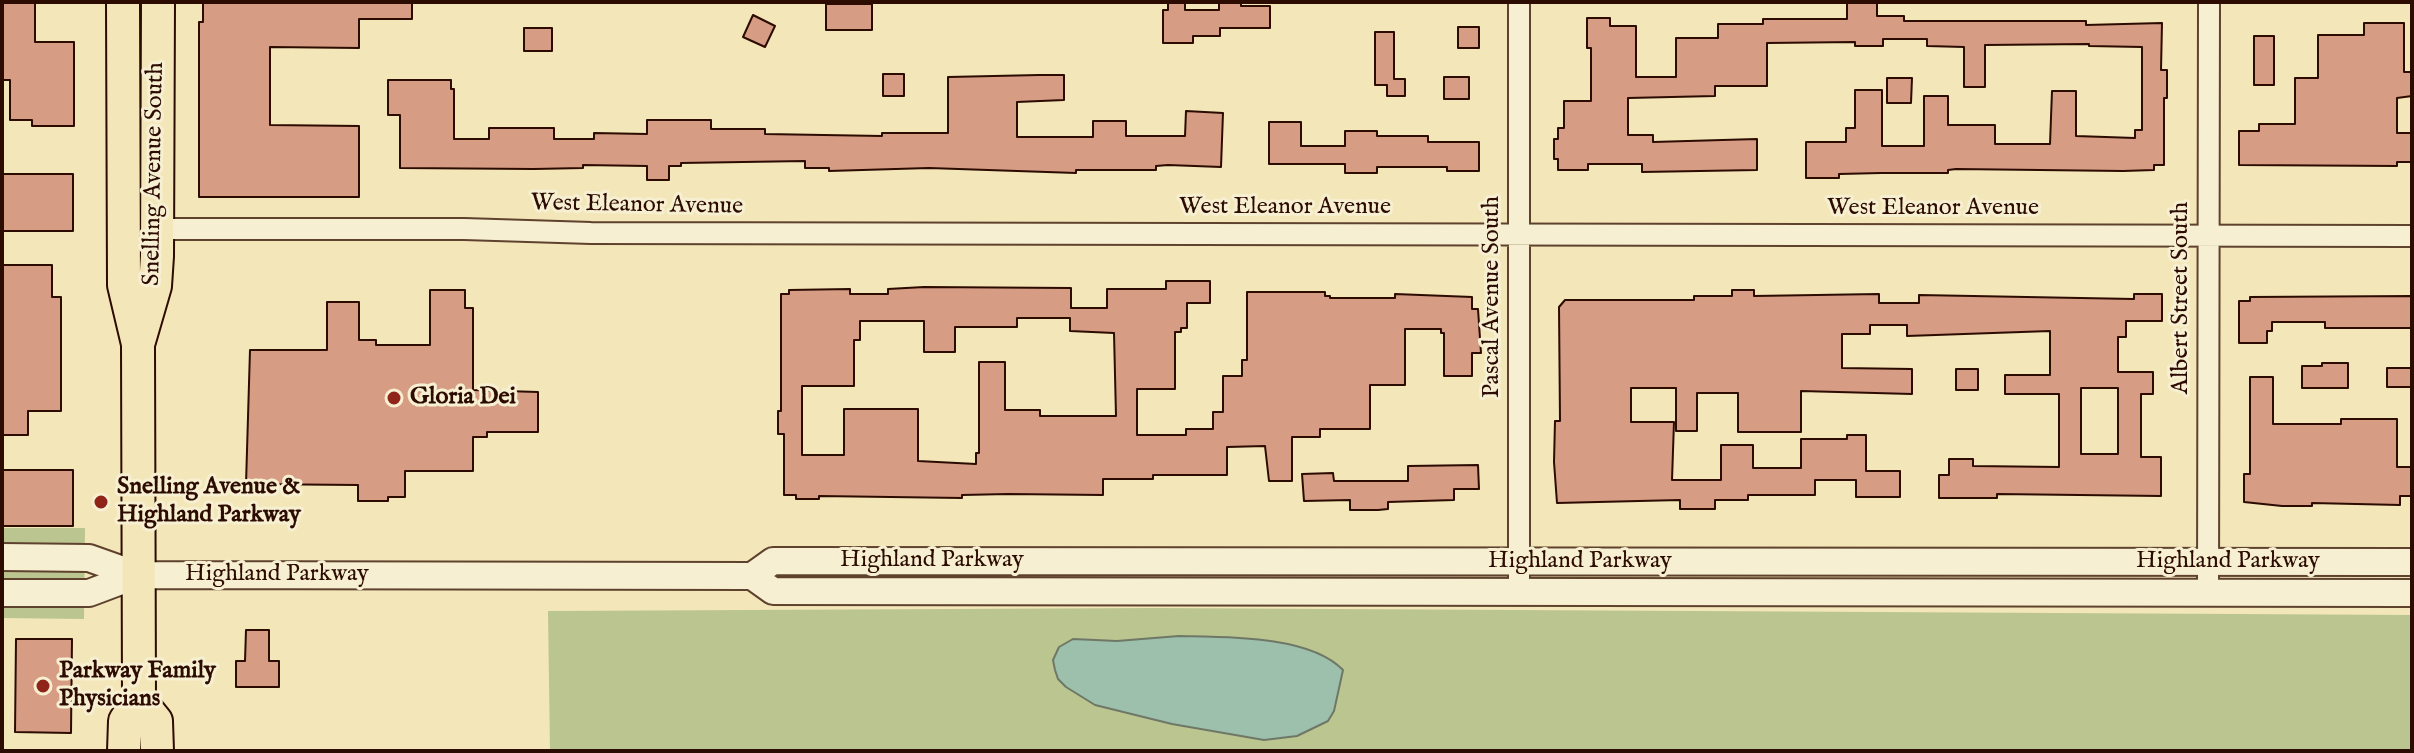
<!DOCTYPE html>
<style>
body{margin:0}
#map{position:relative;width:2414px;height:753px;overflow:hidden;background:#f3e6b8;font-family:"IM FELL English",serif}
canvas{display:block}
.frame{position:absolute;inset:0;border:4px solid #2c0b00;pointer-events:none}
</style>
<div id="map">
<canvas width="2414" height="753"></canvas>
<div class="frame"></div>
</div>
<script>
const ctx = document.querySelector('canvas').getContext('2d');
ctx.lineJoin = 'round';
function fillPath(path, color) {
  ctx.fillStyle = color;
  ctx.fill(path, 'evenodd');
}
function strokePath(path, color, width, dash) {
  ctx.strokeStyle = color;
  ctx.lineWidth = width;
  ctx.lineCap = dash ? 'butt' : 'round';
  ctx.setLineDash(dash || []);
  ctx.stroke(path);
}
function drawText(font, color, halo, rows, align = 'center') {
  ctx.font = font + ' "IM FELL English",serif';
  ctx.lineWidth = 6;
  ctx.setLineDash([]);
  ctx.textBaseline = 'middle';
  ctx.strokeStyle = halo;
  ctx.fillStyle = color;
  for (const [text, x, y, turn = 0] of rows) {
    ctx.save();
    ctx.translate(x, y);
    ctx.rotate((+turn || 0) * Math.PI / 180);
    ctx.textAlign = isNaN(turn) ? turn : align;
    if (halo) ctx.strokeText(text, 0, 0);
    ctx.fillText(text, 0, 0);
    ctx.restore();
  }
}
fillPath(new Path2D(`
 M2,528h83l-1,91 -82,-1z
 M1154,608l1258,7v136h-1862l-2,-140z`), '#bac590');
const water = new Path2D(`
 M1179,636c46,1 131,-1 164,34l-9,41 -6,10 -31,15 -33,4 -92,-16 -77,-19 -29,-18 -8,-8 -3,-9 -2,-10 6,-13 14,-8 44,2z`);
fillPath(water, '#9cc0ab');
strokePath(water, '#6f7867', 2);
const building = new Path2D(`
 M2,2h33v40h39v84h-42v-6h-22v-40h-8z
 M203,2h209v17h-53v29l-89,-1v78l89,1v71h-160v-175h4z
 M1219,2h22v4h29v22h-50v8h-27v7h-30v-33h5v-7h17v7h34z
 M1847,2h30v14h27v5h182v4l76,-2 -1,47h6v28h-3v67h-10v5l-31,1 -167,-2 -8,1v3h-67l-42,1v4h-33v-36h40v-14h9v-38h27v56h42v-50h24v29h47v19h55l2,-53h24v45l59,2v-8h7v-83l-53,-1v-2l-104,1v42h-21v-40l-37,-1v-7h-44v7h-28v-4l-88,1v43h-52v10l-87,2v37h25v7l104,-3v31l-115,2v-8h-54v6h-30v-11h-4v-20h4v-11h6v-27h27v-53h-4v-30h23v8h26v51h40v-39h42v-14h45v-5h84z
 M826,4h46v26h-46z
 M753,15l22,11 -10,21 -22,-10z
 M2364,23h40v49h8v24l-15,2v35h15v29h-15v4l-158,-1v-34h20v-7h36v-46h23v-43h46z
 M1458,27h21v21h-21z
 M524,28h28v23h-28z
 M1375,32h19v47h11v17h-18v-11h-12z
 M2254,36h20v49h-20z
 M883,74h21v22h-21z
 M1039,75h25v25l-47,2v35h76v-16h33v15h59l1,-25 37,2 -2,54 -53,-2 -12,1v4h-80v3l-147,-5 -100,3v-3h-24v-7l-124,2v3h-12v14h-22v-14l-64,-1v3l-49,1 -134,-1v-53h-12v-35h63v9h3v50h35v-11h65v11h40v-6l53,1v-14h64v9h54v5l117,2v-3h66v-56z
 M1444,77h25v22h-25z
 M1887,78h25l-1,25h-24z
 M1269,122h32v24h44v-15h32v5h51v6h51v29h-32v-4h-70v6h-32v-9h-76z
 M2,174h71v57h-71z
 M2,265h50v32h9v114h-33v24h-26z
 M1166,281h44v22h-23v25h-6v4h-6v57h-38v46h49v-6h27v-17h10v-36h19v-16h5v-68h78v4h5v2h65v-4l77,3v12h6l3,44h-9v23h-28v-43h-3v-4h-36v56h-35v44h-50v8h-28v44h-23l-4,-35 -38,1v28h-74v4h-50v16l-95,-1 -46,1v3l-143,-2v3h-23v-4h-12v-61h-6v-23h3v-117h8v-4l61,-1v5h38v-5l36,-2 147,1v20h36v-19h59zM1017,318h53v13l44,2 2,83h-76v-6h-35v-48h-26v91h-3v11l-58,-3v-52h-74v46h-42v-69h52v-46h6v-19h64v31h31v-25h62z
 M430,290h35v18h8v82l65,2v40h-51v5h-14v34h-68v26h-17v4h-30v-16l-112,-1 4,-134h77v-48h32v38h17v5h54z
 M1732,290h22v6l125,-2v9h40v-8l215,4v-5h28v27h-36v16h-8v35h35v22h-12v63h20v39l-164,-2v4h-58v-23h10v-16h24v7l86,1v-73h-54v-19h45v-44l-143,5v-11h-37v9h-28v34l70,1v25l-111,-3v41h-63v-39h-41v38h-21v-43h-45v34h43l-2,58h49v-35h32v23h48v-29h46v-4h19v36h34v26h-44v-17h-41v15h-67v5h-33v9h-35v-9l-123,3 -3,-41 1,-41h5l-1,-114 6,-7h129v-4h38zM2081,388h37v66h-37z
 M2412,296v32h-87v-6h-53v9h-5v12h-28v-42h11v-4z
 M2322,363h26v25h-46v-22h20z
 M2387,368h25v19h-25z
 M1956,369h22v21h-22z
 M2250,377h23v47h68v-5h56v48h14v29h-11v9l-88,-2v3h-30l-38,-4v-28h6z
 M1478,465l1,24h-25v11l-66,2v7l-10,1h-28v-10l-46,1 -2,-27 31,-1 1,8h74v-15z
 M2,470h71v56h-71z
 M246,630h23v31h10v26h-43v-26h9z
 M16,639h56l-1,94 -56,-1z`);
fillPath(building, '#d69c84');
strokePath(building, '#2c0b00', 2);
const minor = new Path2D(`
 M1519,2v589
 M158,229h306l127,4 1821,3
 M2208,593l1,-591`);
const tertiary = new Path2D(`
 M2,557l87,1 48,17 615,1 21,15 1639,2
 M752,576l21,-15 1639,1
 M2,593h87l48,-18`);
const primary = new Path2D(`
 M123,2l1,283 14,59 1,356 -14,21 -1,30
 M139,341l16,-55 2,-30 1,-254
 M139,700l17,21 1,30`);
strokePath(minor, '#5e422e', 24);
strokePath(tertiary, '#5e422e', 30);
strokePath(primary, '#2c0b00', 36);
strokePath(minor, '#f7efd1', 20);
strokePath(tertiary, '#f7efd1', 26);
strokePath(primary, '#f3e6b8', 32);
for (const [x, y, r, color] of [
 [394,398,8,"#8f2418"],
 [101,502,8,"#8f2418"],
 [43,686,8,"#8f2418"]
]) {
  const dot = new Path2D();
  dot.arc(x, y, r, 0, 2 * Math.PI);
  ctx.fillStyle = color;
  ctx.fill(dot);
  strokePath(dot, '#f7efd1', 3);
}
drawText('24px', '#2c0b00', '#f7efd1', [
 ["Snelling Avenue South",155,174,-89],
 ["West Eleanor Avenue",637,206,1],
 ["West Eleanor Avenue",1285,208],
 ["West Eleanor Avenue",1933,209],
 ["Pascal Avenue South",1493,297,-90],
 ["Albert Street South",2182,298,-90],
 ["Highland Parkway",932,561],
 ["Highland Parkway",1580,562],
 ["Highland Parkway",2228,562],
 ["Highland Parkway",277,575]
]);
drawText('bold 24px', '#2c0b00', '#f7efd1', [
 ["Gloria Dei",410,398],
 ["Snelling Avenue &",117,488],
 ["Highland Parkway",117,516],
 ["Parkway Family",59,672],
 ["Physicians",59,700]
], 'left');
</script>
